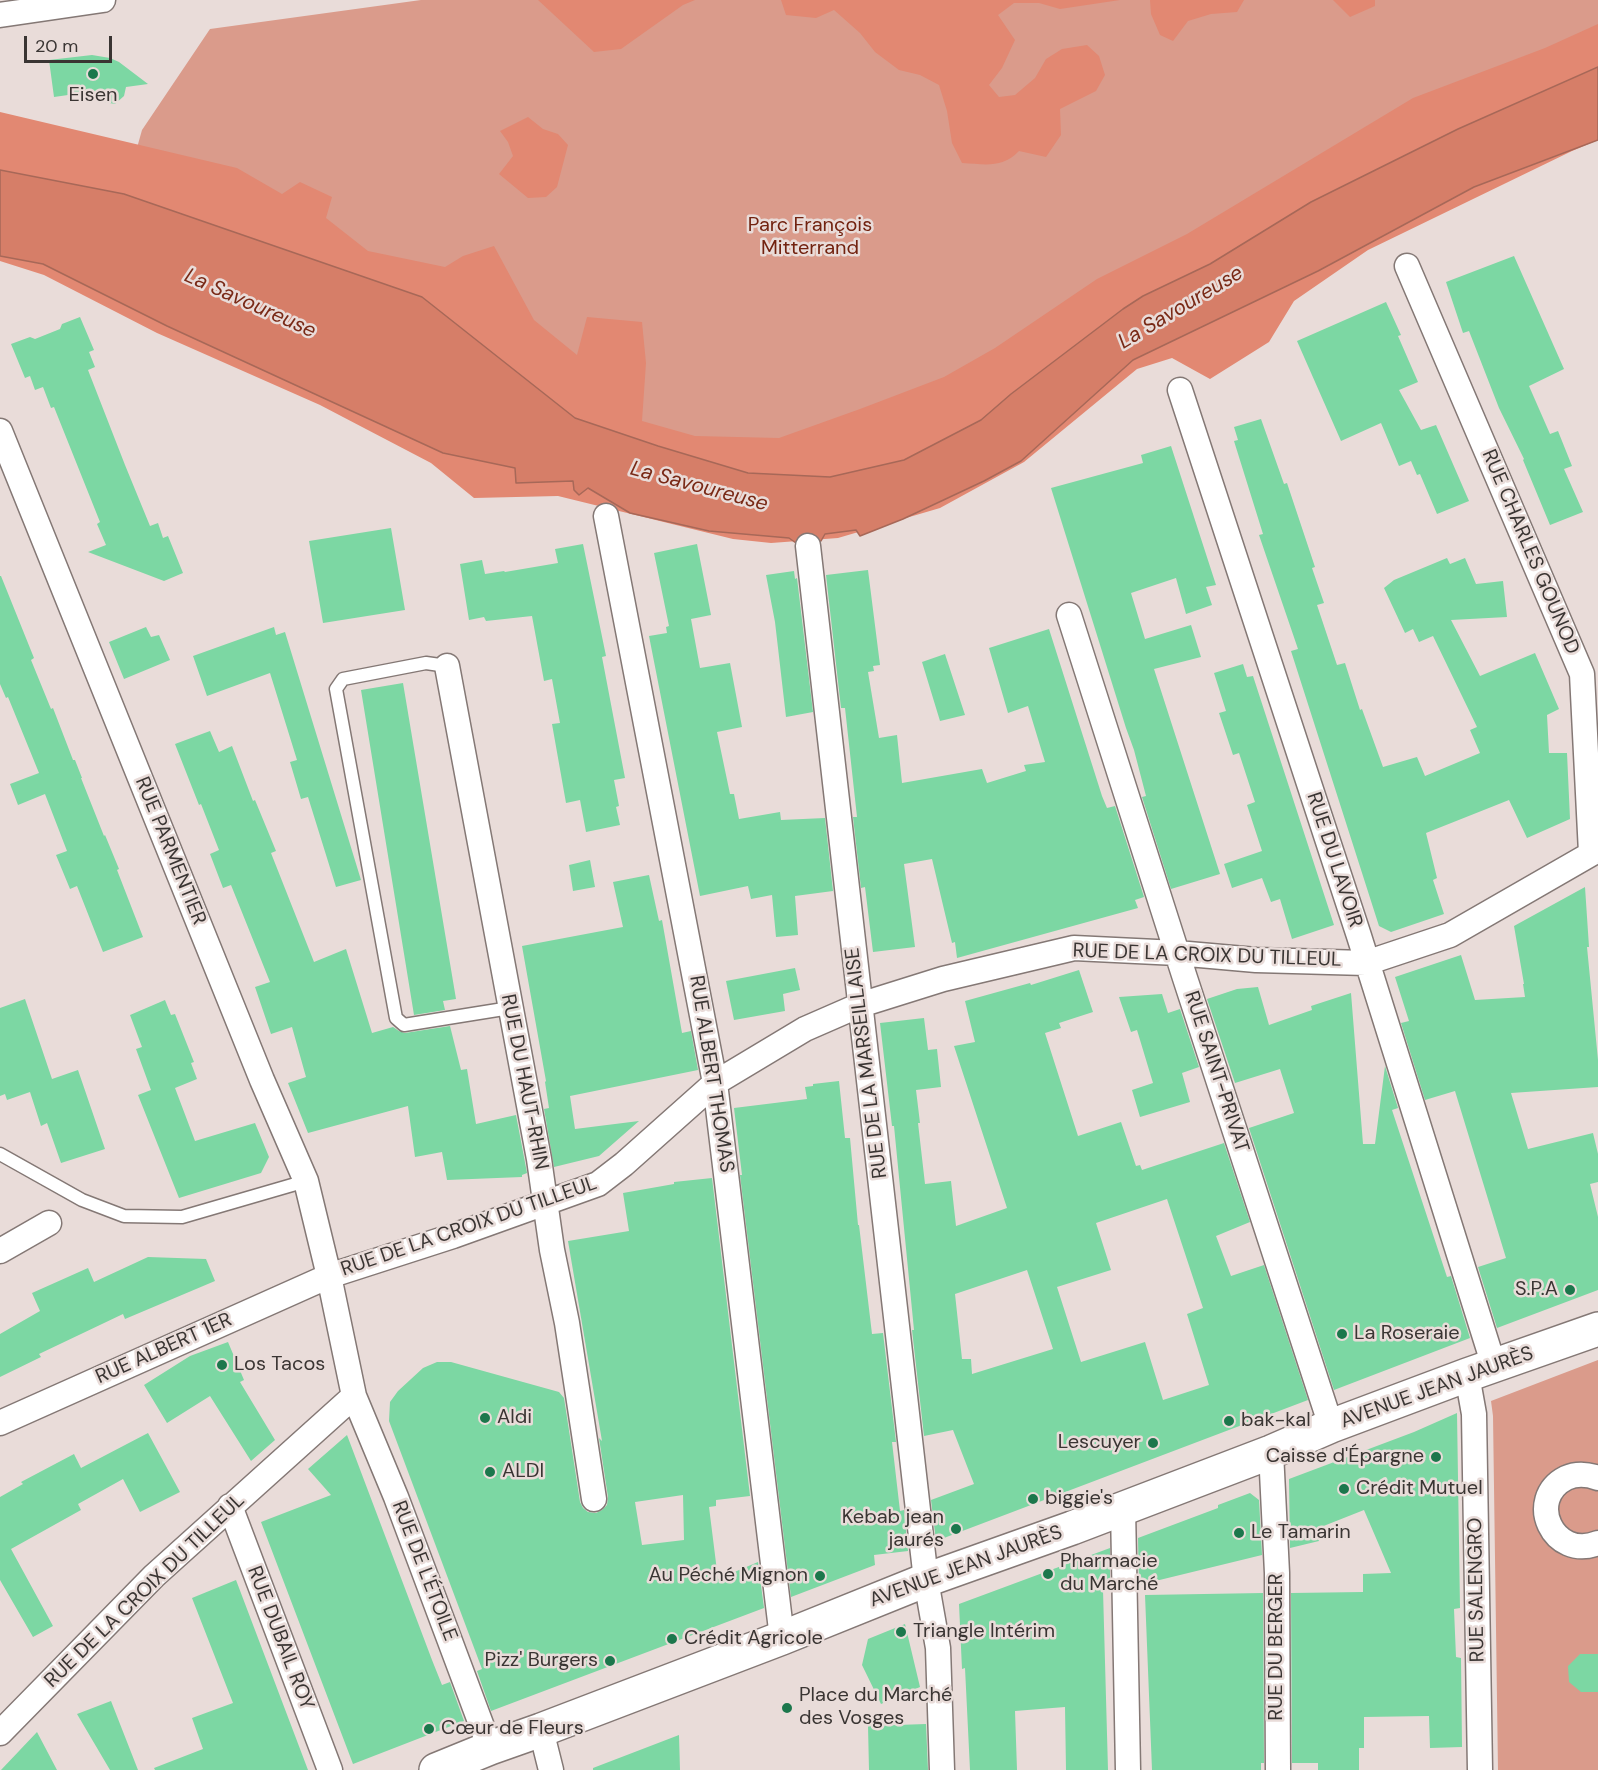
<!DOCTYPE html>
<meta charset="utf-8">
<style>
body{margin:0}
#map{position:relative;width:1598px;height:1770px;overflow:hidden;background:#e9dcd9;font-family:"DM Sans",sans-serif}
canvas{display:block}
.scale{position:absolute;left:24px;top:36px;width:88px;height:27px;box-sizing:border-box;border:3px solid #3a3533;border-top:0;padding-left:8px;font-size:18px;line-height:21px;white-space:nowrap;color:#3a3533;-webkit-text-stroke:4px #e9dcd9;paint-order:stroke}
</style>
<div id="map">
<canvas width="1598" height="1770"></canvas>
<div class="scale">20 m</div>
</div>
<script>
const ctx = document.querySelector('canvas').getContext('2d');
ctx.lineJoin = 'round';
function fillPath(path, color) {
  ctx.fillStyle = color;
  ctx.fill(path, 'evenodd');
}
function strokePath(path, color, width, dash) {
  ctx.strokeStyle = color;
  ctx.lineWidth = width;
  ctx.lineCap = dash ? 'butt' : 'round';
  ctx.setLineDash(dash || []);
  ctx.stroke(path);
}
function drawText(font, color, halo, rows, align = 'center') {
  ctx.font = font + ' "DM Sans",sans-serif';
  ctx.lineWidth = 5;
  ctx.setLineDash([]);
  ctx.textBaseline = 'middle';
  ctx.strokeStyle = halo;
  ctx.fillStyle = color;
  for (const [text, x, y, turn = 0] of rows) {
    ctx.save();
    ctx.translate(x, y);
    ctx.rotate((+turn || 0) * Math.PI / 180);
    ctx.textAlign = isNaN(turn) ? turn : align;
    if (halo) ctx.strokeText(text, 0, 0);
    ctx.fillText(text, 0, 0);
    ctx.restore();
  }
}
fillPath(new Path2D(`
 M421,0h1177v67l-850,406 -624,-279 18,-64 68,-101z
 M1598,1360v410h-100l-5,-354 -2,-15z`), '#da9b8b');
fillPath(new Path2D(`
 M538,0h157l-12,5 -62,44 -27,3z
 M781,0h339l-60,9 -21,-6h-25l-16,12 17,25 -13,28 -13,17 10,12 16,-2 20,-17 11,-19 16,-10 25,-4 12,11 6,19 -9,16 -36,18 1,26 -15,22 -27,-6c-17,18 -35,13 -57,12l-10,-20 -5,-32 -8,-26 -19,-10 -21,-5 -24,-18 -15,-19 -26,-23 -18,8 -30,-3z
 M1150,0h94l-7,12 -26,2 -23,7 -15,20 -13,-6 -9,-21z
 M1333,0h42v6l-25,11z
 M1598,24v116l-26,11 -204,99 -74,51 -25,41 -59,37 -38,-21 -35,11 -113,93 -84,46 -102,30 -67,5 -38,-4 -175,-43 -84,2 -43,-35 -111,-58 -163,-72 -113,-58 -44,-14v-149l237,56 45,26 18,-12 32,15 -6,21 42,33 77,16 18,-11 31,-10 40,74 43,35 10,-38 55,5 4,41 -4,58 53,15 84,2 81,-29 84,-32 51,-29 102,-69 90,-45 226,-136 132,-50z
 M528,117l15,12 15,5 10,11 -11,42 -11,10 -18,1 -29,-24 14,-18 -5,-14 -8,-11z`), '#e28872');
const water = new Path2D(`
 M1598,67v73l-124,47 -156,84 -185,89 -112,101 -37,20 -81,38 -43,17 -4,-6 -31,4 -4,7 -25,2 -7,-5 -80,-7 -79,-18 -42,-25 -9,7 -5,-5 -1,-9 -57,2 -1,-15 -72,-15 -276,-127 -124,-62 -43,-8v-86l124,24 298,103 153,121 83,28 90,27 82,4 74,-17 77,-40 30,-26 112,-85 20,-13 67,-32 101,-62 147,-73z`);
fillPath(water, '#d67e68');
strokePath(water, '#a76858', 1.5);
fillPath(new Path2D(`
 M92,55l18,3 9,4 29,22 -22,3 -2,9 -9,8 -11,-2 -15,-10 -35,5 -5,-37z
 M1514,256l50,113 -35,17 21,48 8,-3 14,35 -8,3 19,43 -33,13 -27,-65 1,-1 -25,-51 -30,-77 -6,2 -17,-51z
 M1386,302l15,33 -3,1 20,46 -19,8 22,40 15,-5 33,76 -32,13 -17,-40 -3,1 -6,-14 -12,5 -18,-43 -40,18 -44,-100z
 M80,317l14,33 -5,2 6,15 -7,3 37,95 25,61 8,-3 5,15 5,-2 15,37 -19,8 -76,-29 18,-7 -9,-21 3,-2 -46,-115 -3,1 -8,-21 -8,3 -5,-14 -5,2 -14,-34 19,-7 5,2 25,-10 2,-5z
 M1261,419l23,65 3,-1 28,84 -3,1 12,35 -7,2 20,60 8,-2 15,47 2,-1 21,58 34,-10 8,19 55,-23 -10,-23 7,-3 -44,-91 -14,6 -6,-13 -8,4 -21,-45 10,-8 53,-22 3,6 15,-6 11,26 27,-3 4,36 -56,3 29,56 55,-23 24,56 -12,6 2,38h18l3,66 -43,19 -18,-38 -83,33 11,45 -4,2 11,34 -53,18 -12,-6 -88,-275 7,-2 -39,-114 4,-1 -29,-93 4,-1 -4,-13z
 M1171,446l45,139 -10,2 6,18 -26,9 -10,-36 -45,15 14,46 46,-14 10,32 -47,12 66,205 -49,15 -29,-92 4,-1 -12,-46 -8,-22 -75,-240 92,-25 -2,-8z
 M391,528l14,82 -82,13 -14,-82z
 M583,544l23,112 -4,1 23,121 -11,2 5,26 -3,1 4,18 -34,7 -6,-32 -14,3 -14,-79 8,-1 -8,-44 -8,2 -12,-65 -46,5 -2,-4 -15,3 -9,-56 22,-4 3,14 19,-3 1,1 53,-9 -3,-14z
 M697,544l14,71 -20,4 9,49 30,-5 12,64 -25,5 13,62h4l5,25 41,-7 1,8 44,-2 8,73 -38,5 3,39 -22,2 -4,-42 -21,4 -3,-13 -48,10 -51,-260 18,-3 -1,-6 3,-1 -15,-73z
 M868,570l12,95 -7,1 1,5 -6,1 11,66 18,-3 5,48 80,-14 5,14 39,-12 -2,-6 21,-3 -17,-56 -20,7 -19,-65 60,-19 53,167 5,12 8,-2 29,91 -9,3 3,8 -181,50 -2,-16 -3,1 -20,-84 -28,5 11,83 -42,5 -8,-65 -4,1 -8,-71h4l-12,-109h-4l-15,-133z
 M794,571l1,8 2,-1 16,134 -27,5 -11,-95 -9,-47z
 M0,576h1l33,82 -3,2 20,49 2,-1 20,52h2l7,18h-1l23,58 1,-1 14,34 -2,1 26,67 -40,15 -26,-66 -7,3 -14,-34 11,-4 -22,-57 -27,11 -8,-21 29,-11 -31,-76 -2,1 -6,-14z
 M146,627l5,10 8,-2 11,25 -46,19 -15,-37z
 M274,627l2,8 9,-3 76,248 -25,7 -28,-90 -7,2 -11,-37 7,-2 -27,-87 -63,23 -14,-40z
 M945,654l20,61 -25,6 -18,-59z
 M1243,664l4,13 6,-1 81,249 -42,14 -12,-40 -9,3 -9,-24 -30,10 -8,-24 38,-13 -15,-46 8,-3 -16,-49 -6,2 -14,-42 7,-2 -12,-38z
 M403,683l53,316 -13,2 2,9 -31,5 -53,-325z
 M210,731l9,21 13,-6 21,55 2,-1 21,51 -5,2 43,109 32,-13 26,84 21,-6 6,4 6,2 45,-7 11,44 6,-1 9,55 40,-9 11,58 -5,2v2l-75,3 -5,-28 -27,5 -7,-51 -100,27 -20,-50 18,-6 -14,-50 -21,7 -16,-47 15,-5 -39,-97 -8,3 -13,-34 9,-4 -18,-46 -2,1 -24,-61z
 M590,860l5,27 -22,4 -4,-26z
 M649,875l10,46 3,-1 20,113 9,-2 7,39 -128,26 5,33 64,-8 -40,35 -45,11 -10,-58 5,-1 -4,-26 1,-1 -24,-135 101,-19 -10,-45z
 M1585,887l4,60h-2l11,113v27l-87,6 17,56 65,-16 5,21v28l-8,2 8,33v73l-101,38 -19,-61 28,-9 -51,-167 -30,9 -24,-77 8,-2 -14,-44 66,-22 14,45 50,-3 -2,-13h1l-10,-58z
 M795,968l5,22 -17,4 2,17 -51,9 -8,-39z
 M1079,970l14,42 -34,11 2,5 -16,5 33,103 43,-14 15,44 4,-1 2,5 82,-27 26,79 -34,14 15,40 33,-11 44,135 -372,141 -5,-41 43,-16 -21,-54 -29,6 -12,-106h2l-20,-204h-2l-12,-103 44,-5 4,32 9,-1 4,38 -25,3 4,33h-2l7,61 26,-3 5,45 51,-18 -53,-162 21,-4 -10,-41 65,-18 1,2zM1167,1199l36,109 -16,6 22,71 -46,15 -18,-58 -64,20 -24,-75 54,-17 -15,-47zM1027,1270l26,79 -81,25 -1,-15h-9l-7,-65z
 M1258,987l11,38 43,-15 -1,-4 40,-13 12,151h12l10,-78 13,42 -6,2 55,167 4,-1 19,62 -136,52 -85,-262 45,-15 -14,-44 -45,14 -28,-84 30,-10z
 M1162,994l6,19 12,-4 19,58 -17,6 8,29 -50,15 -8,-27 21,-7 -16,-53 -6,2 -12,-35z
 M25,999l27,80 26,-9 27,79 -44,14 -14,-40 -6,3 -11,-34 -23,8 -2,-6 -5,2v-88z
 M165,1000l6,15 4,-1 19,48 -3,1 6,16 -22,9 20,53 60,-18 14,34 -8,16 -82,25 -41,-103 13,-5 -15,-41 6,-2 -12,-32z
 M839,1081l6,57h5l8,87h1l13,109 11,-1 13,109h-4l8,69 4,-1 4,41 -34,4 1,10 -84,32 -51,-422h2l-8,-67 73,-9 -2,-12 8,-1v-2z
 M712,1178l38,318 -34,4v6l-7,1 9,72 40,-17 6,46 -273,103 -14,-40 5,-2 -93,-248 1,-19 8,-11 25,-23 14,-6h14l108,30 5,6 16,104 3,6 5,4 8,1 6,-3 5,-5 1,-8 -9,-59 3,3 -34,-200 61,-10 -6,-38 51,-9v-2zM683,1495l1,45 -42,5 -7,-43z
 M148,1257l58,2 9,22 -90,38 -2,-5 -84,40 2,3 -41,20v-43l40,-23 -8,-18 56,-25 6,14z
 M228,1342l16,38 -4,2 35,58 -24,21 -41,-65 -43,27 -23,-38 46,-29z
 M1457,1413l3,195 -6,1 2,48 5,1 1,89 -32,1 -1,-32 -65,1v31h-5v22h-41v-7h-26l-1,-170 72,-1v-18l28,-1 -27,-63 -48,19 3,12 -29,7 -1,-69 125,-47z
 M148,1433l32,59 -40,20 -17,-33 -45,25 3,6 -70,39 42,77 -20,11 -33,-57v-83l23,-13 -2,-2 53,-28 7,14z
 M347,1435l85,225 10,25 8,-3 14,39 -111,43 -92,-242 70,-27 -23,-26z
 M1250,1493l9,7 3,55 -123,30 -1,-47 80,-30v-3z
 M1110,1548v42h-7l5,180h-42l-1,-63 -50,4 2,59h-47l-5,-102 -3,1 -3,-65z
 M236,1580l72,190h-153l-1,-2 49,-19 -11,-31 41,-15 -41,-105z
 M1263,1593l1,170h-3v7h-109l-7,-175z
 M905,1624l15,63 -39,17 -19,-39 6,-26z
 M1580,1654h18v38h-17l-12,-10 -1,-16z
 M111,1701l27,69h-28l-33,-56z
 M926,1724l2,46h-59l-1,-44z
 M37,1732l20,38h-56z
 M679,1735l1,35h-87v-2z`), '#7cd7a3');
const lane = new Path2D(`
 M447,666l-21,-3 -83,16 -7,10 60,329 8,7 106,-17
 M0,1154l82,46 42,16 58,1 124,-36`);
const street = new Path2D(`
 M0,15l103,-15
 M1407,266l175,408 9,179
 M1180,390l179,546 135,430
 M0,431l262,649 44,101 23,95 25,120 -200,180 -154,157
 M606,516l109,567 67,555
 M808,546l118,1034 12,68 4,122
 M1069,615l115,360 147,451
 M447,666l92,493 13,91 15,73 27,176
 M0,1251l49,-28
 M1467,1375l7,39 6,356
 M354,1396l42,101 94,251
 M0,1423l329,-147 124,-40 145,-52 26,-20 91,-81 90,-54 55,-24 83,-26 131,-31 103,5 79,7 110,3 84,-28 148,-85
 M1271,1452l6,121 1,197
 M1598,1478c-11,-4 -21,-5 -32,0 -41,21 -13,83 32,65
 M230,1506l100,264
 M1123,1508l5,262
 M541,1730l10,40`);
const secondary = new Path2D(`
 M436,1770l54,-22 51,-18 241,-92 144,-58 146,-52 199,-76 60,-26 136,-51 131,-46`);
strokePath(lane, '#847875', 15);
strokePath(street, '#847875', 27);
strokePath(secondary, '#847875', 36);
strokePath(lane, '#fff', 12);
strokePath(street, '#fff', 24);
strokePath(secondary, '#fff', 33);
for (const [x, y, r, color] of [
 [93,74,6,"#1c774c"],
 [1570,1290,6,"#1c774c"],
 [1342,1334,6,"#1c774c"],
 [222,1365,6,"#1c774c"],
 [485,1418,6,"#1c774c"],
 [1229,1421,6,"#1c774c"],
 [1153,1443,6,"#1c774c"],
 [1436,1457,6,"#1c774c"],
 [490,1472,6,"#1c774c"],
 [1344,1489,6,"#1c774c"],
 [1033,1499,6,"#1c774c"],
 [956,1529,6,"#1c774c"],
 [1239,1533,6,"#1c774c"],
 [1048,1574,6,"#1c774c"],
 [820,1576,6,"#1c774c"],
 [901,1632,6,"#1c774c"],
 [672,1639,6,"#1c774c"],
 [610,1661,6,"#1c774c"],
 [787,1708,6,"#1c774c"],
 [429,1729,6,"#1c774c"]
]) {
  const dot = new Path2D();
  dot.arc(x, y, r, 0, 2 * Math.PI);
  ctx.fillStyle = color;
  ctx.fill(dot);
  strokePath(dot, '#e9dcd9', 2);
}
drawText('20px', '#3a3533', '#e9dcd9', [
 ["Eisen",93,96,"center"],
 ["S.P.A",1558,1290,"right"],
 ["La Roseraie",1354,1334],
 ["Los Tacos",234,1365],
 ["Aldi",497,1418],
 ["bak-kal",1241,1421],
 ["Lescuyer",1141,1443,"right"],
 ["Caisse d'Épargne",1424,1457,"right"],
 ["ALDI",502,1472],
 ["Crédit Mutuel",1356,1489],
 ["biggie's",1045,1499],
 ["Kebab jean",944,1518,"right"],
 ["jaurés",944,1541,"right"],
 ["Le Tamarin",1251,1533],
 ["Pharmacie",1060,1562],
 ["du Marché",1060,1585],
 ["Au Péché Mignon",808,1576,"right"],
 ["Triangle Intérim",913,1632],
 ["Crédit Agricole",684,1639],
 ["Pizz' Burgers",598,1661,"right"],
 ["Place du Marché",799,1696],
 ["des Vosges",799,1719],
 ["Cœur de Fleurs",441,1729]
], 'left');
drawText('20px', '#72220f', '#e9dcd9', [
 ["Parc François",810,226],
 ["Mitterrand",810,249]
]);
drawText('20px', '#3a3533', '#e9dcd9', [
 ["RUE CHARLES GOUNOD",1530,552,67],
 ["RUE PARMENTIER",170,851,68],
 ["RUE DU LAVOIR",1334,860,72],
 ["RUE DE LA CROIX DU TILLEUL",1207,956,2],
 ["RUE DE LA MARSEILLAISE",867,1063,-97],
 ["RUE SAINT-PRIVAT",1216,1072,72],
 ["RUE ALBERT THOMAS",711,1074,81],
 ["RUE DU HAUT-RHIN",524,1082,79],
 ["RUE DE LA CROIX DU TILLEUL",469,1227,-19],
 ["RUE ALBERT 1ER",164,1349,-24],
 ["AVENUE JEAN JAURÈS",1437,1388,-20],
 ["AVENUE JEAN JAURÈS",966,1567,-20],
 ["RUE DE L'ÉTOILE",424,1571,69],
 ["RUE SALENGRO",1477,1590,-91],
 ["RUE DE LA CROIX DU TILLEUL",145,1591,-44],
 ["RUE DUBAIL ROY",280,1638,69],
 ["RUE DU BERGER",1277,1647,-90]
]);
drawText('italic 21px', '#792916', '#e9dcd9', [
 ["La Savoureuse",250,304,24],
 ["La Savoureuse",1181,308,-31],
 ["La Savoureuse",699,487,15]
]);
</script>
